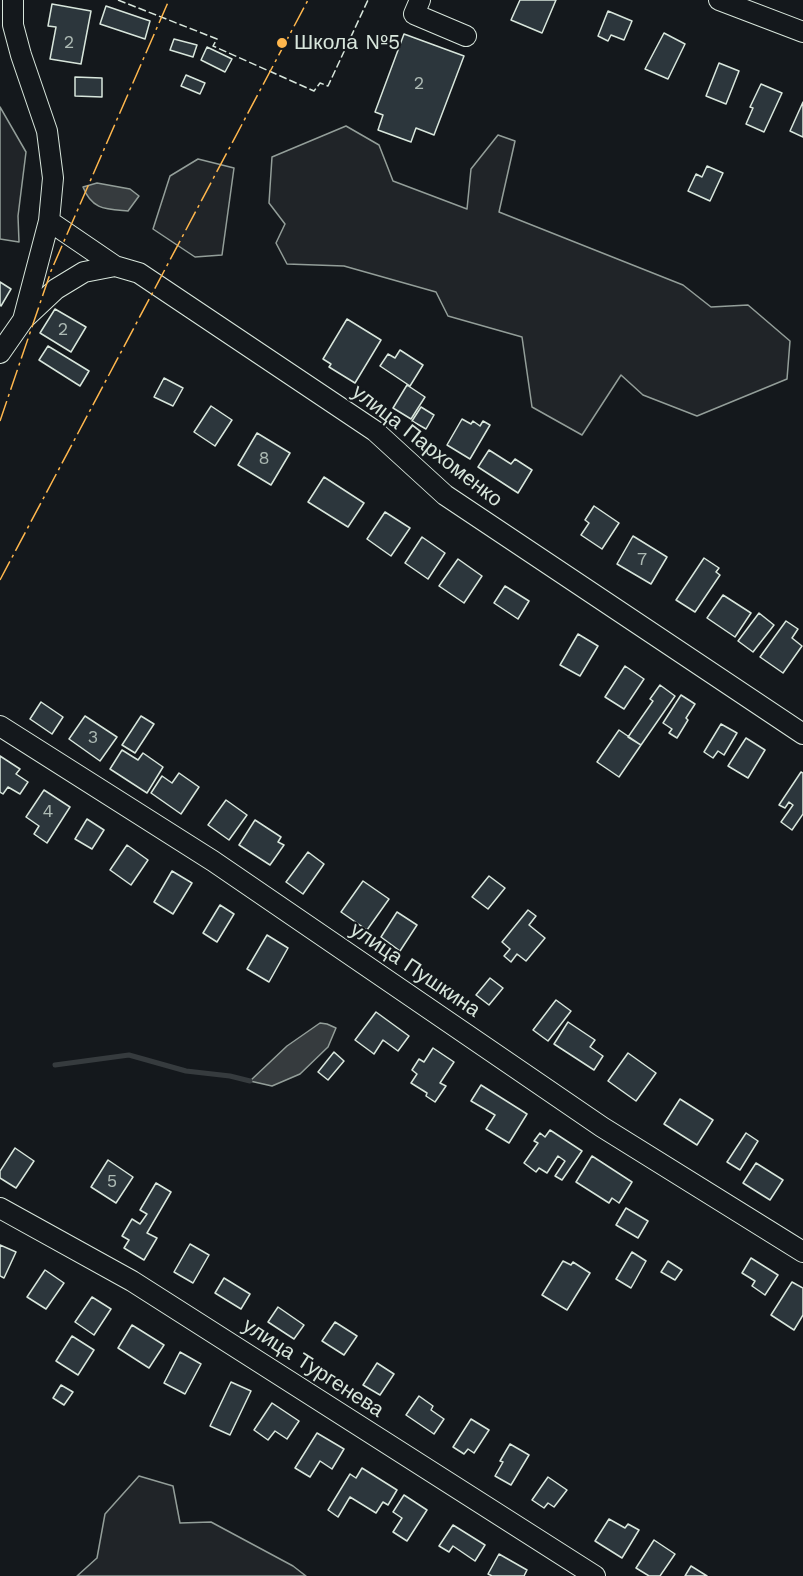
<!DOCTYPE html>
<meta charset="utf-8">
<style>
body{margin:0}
canvas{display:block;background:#14181c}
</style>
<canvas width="803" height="1576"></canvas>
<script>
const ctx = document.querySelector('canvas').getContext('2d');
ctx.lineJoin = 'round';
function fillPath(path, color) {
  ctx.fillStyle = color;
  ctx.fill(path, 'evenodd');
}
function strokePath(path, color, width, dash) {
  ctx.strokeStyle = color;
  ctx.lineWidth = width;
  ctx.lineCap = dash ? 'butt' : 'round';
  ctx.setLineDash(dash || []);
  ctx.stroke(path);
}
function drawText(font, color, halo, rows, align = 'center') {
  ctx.font = font + ' "Work Sans",sans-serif';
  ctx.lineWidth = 4.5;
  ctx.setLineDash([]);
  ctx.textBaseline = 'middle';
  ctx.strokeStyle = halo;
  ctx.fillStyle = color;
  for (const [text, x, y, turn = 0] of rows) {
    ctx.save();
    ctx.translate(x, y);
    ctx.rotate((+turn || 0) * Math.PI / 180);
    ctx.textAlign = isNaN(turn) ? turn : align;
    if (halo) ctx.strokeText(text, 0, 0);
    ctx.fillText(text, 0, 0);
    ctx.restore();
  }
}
const green = new Path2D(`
 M0,107l26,45 -8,64 1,26 -19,-3z
 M346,126l33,19 14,36 74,28 4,-40 27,-34 17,6 -16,71 184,73 28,22 37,-2 42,36 -3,38 -90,37 -54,-21 -22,-20 -39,60 -50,-28 -10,-70 -74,-21 -12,-24 -92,-26 -57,-2 -11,-21 9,-19 -16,-21 3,-46z
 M198,159l36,9 -12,87 -27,2 -42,-28 17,-53z
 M139,1476l34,10 7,37 31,-1 82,44 13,10h-229l20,-18 8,-44z`);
fillPath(green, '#202428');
strokePath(green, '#939e99', 1.5);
const water = new Path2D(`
 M97,183l33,6 9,7 -11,15c-22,-2 -36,-1 -45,-24z
 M320,1023l7,1 9,4 -8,19 -28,27 -28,12 -22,-5 37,-35z`);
fillPath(water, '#363b3e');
strokePath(water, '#939e99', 1.5);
strokePath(new Path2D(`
 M55,1065l74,-10 57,16 44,5 20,5`), '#363b3e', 5);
const building = new Path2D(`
 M520,0h36l-14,33 -31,-13z
 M52,4l39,7 -10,53 -31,-5 6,-32 -8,-1z
 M106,6l44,15 -5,18 -45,-15z
 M608,11l24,10 -8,19 -13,-5 -3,6 -10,-5z
 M664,33l21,11 -17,35 -23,-10z
 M404,34l60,22 -30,79 -18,-7 -5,14 -33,-12 5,-15 -8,-3z
 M174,39l23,6 -4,12 -23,-7z
 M207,47l25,12 -7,13 -24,-12z
 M719,63l20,8 -13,33 -20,-8z
 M186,75l19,8 -5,11 -19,-8z
 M75,77l27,1v19l-27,-1z
 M761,84l21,9 -18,39 -18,-8 7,-16 -3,-1z
 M803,102v35l-13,-6z
 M707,166l16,7 -13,28 -22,-10 8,-17 6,3z
 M0,282l11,7 -10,17 -1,-1z
 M55,309l31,18 -15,25 -31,-19z
 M347,319l34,21 -26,43 -26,-16 2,-3 -8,-5z
 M48,346l41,25 -9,15 -41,-26z
 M400,350l23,15 -13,21 -30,-20 8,-12 7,4z
 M164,378l19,10 -10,18 -19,-9z
 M407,385l18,12 -14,22 -18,-11z
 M211,406l21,14 -17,26 -21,-14z
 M421,407l13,8 -8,14 -14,-8z
 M462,419l9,5 2,-3 7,5 3,-5 7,4 -20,34 -23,-14z
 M257,433l33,20 -19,32 -33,-20z
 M489,450l22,14 4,-5 17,11 -14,23 -40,-26z
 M324,477l40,26 -16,24 -40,-25z
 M594,506l25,17 -17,26 -21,-14 8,-12 -4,-3z
 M385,512l25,16 -19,28 -24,-17z
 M633,536l34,21 -16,27 -34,-20z
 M422,537l23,16 -17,26 -23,-16z
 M704,558l15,10 -3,4 4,3 -25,37 -19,-12z
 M458,559l24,17 -18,27 -25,-17z
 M505,586l24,15 -11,18 -24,-16z
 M723,595l28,18 -16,24 -28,-19z
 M759,613l15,12 -21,27 -15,-11z
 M786,621l12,8 -6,9 10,8 -19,27 -23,-16z
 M578,634l20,12 -18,30 -20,-11z
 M625,666l19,13 -20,30 -19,-12z
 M660,685l15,11 -34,49 -13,-8 25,-36 -3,-2z
 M681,695l14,9 -9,14 2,2 -11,18 -8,-5 3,-4 -9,-6z
 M41,702l22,15 -11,17 -22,-15z
 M85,716l32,21 -17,24 -31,-22z
 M141,716l13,8 -19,29 -13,-8z
 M721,724l16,9 -13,22 -6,-4 -5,7 -9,-6z
 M619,730l22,15 -22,32 -22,-15z
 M746,738l19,12 -17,28 -20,-12z
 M122,750l16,10 5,-7 20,14 -16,26 -37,-24z
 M0,756l20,13 -4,5 12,8 -8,12 -12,-7 -5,7 -3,-2z
 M801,772l2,1v41l-11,16 -11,-8 12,-17 -4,-3 -4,6 -6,-3z
 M179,773l20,14 -18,27 -30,-21 11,-17 10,7z
 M44,790l26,17 -23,36 -13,-9 5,-8 -13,-9z
 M226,800l21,15 -18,25 -21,-15z
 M87,819l17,11 -12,19 -17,-10z
 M255,820l26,17 -3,5 6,3 -14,20 -31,-20z
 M127,845l21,15 -17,25 -21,-15z
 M308,852l16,12 -21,30 -17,-12z
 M172,871l20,12 -19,31 -19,-12z
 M489,876l16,12 -17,21 -16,-12z
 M363,881l26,18 -22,31 -26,-18z
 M220,905l14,9 -17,28 -14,-9z
 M528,910l8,6 -7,9 16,13 -19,23 -9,-7 -6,8 -7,-6 6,-7 -8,-7z
 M397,912l20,13 -17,26 -19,-14z
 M267,935l21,13 -19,34 -22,-13z
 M490,978l13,10 -14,17 -13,-10z
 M556,1000l15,11 -23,30 -15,-11z
 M376,1012l33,24 -11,15 -15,-11 -9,14 -19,-14z
 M568,1022l27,18 -5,7 13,9 -9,14 -40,-26z
 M433,1048l21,14 -14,21 6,3 -11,16 -9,-6 1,-3 -16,-10 6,-9 -5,-4 7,-11 5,3z
 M334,1052l10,9 -16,19 -10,-8z
 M628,1053l28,20 -20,28 -28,-20z
 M481,1085l46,29 -18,29 -23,-14 9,-14 -24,-14z
 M680,1099l33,21 -16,25 -33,-21z
 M550,1130l32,21 -20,29 -7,-4 10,-15 -7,-5 -11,17 -8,-5 -3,4 -12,-9 14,-20 -4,-2 6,-8 5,4z
 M746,1133l12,8 -18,29 -13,-8z
 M15,1148l19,13 -18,27 -16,-10v-7z
 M592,1156l40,26 -13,21 -7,-5 -3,5 -33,-21z
 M108,1160l25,17 -17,26 -25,-16z
 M756,1163l27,17 -13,20 -27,-17z
 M156,1183l15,9 -24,41 10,5 -13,22 -20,-12 5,-8 -7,-4 10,-17 8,5 7,-10 -7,-4z
 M626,1208l22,13 -10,17 -22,-13z
 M190,1244l19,11 -16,28 -19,-11z
 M0,1245l16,7 -12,26 -4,-2z
 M632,1252l14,9 -15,27 -15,-9z
 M751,1258l27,17 -13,20 -13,-9 3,-5 -13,-8z
 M563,1261l8,4 2,-3 17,11 -23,37 -25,-15z
 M668,1261l14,9 -7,10 -14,-8z
 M45,1270l19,13 -18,26 -19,-12z
 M224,1278l26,16 -9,15 -26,-16z
 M792,1282l11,6v27l-9,15 -23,-15z
 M92,1297l19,12 -17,26 -19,-13z
 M278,1307l26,18 -10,14 -26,-17z
 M335,1322l22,14 -13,19 -22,-14z
 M132,1325l32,20 -15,23 -31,-20z
 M72,1336l22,14 -16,25 -22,-14z
 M180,1352l21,12 -16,30 -21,-11z
 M377,1363l17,11 -14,21 -17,-10z
 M231,1382l20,9 -21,44 -20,-9z
 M61,1385l12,7 -9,13 -11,-7z
 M419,1396l14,10 -2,4 13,9 -10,15 -28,-19z
 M272,1403l27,18 -12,18 -12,-8 -7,9 -14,-10z
 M471,1419l18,11 -15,23 -6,-4 -4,5 -11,-7z
 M317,1433l27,16 -12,20 -12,-8 -10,16 -15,-9z
 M510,1444l19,11 -18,30 -16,-9 8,-14 -3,-1z
 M362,1468l35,22 -9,15 -5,-3 -7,11 -26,-16 -12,20 -10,-7 22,-36 6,4z
 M548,1477l19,13 -13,17 -6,-4 -4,5 -12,-8z
 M404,1495l23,15 -20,31 -14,-9 9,-14 -9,-6z
 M609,1519l16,9 3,-4 11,6 -17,28 -27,-17z
 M453,1525l32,20 -10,16 -22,-15 -4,6 -10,-6z
 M654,1540l21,14 -15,22h-11l-13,-8z
 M499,1554l28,16 -3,6h-32l-4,-2z
 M691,1566l16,10h-22z`);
fillPath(building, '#2c363c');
strokePath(building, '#d8e6dc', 1.5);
const minor = new Path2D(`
 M420,0l-6,14 52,22
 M719,0l84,32
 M49,221l66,45 24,7 236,158 70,64 358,239
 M24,319l32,-30 28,-17 31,-6
 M0,353l23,-33 26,-99 4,-43 -6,-47 -26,-76 -8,-30v-25
 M0,726l213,135 389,266 201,125
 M0,1208l132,73 463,295`);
strokePath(minor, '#d8e6dc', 22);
strokePath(minor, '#14181c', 20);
strokePath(new Path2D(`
 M118,0l99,39 -4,7 101,45 6,-8 8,3 40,-86`), '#d8e6dc', 1.5, [8, 3]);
strokePath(new Path2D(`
 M0,421l51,-150 118,-271
 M0,580l308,-580`), '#ffb74d', 1.5, [21, 4.5, 3, 4.5]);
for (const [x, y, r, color] of [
 [282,43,6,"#ffb74d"]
]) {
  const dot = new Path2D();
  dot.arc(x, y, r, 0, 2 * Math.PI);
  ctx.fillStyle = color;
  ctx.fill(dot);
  strokePath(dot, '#14181c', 2);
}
drawText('18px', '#adbab4', null, [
 ["2",69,43],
 ["2",419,84],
 ["2",63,330],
 ["8",264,459],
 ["7",642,560],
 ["3",93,738],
 ["4",48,812],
 ["5",112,1182]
]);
drawText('21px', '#d8e6dc', '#14181c', [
 ["Школа №5",294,43]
], 'left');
drawText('21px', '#d8e6dc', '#14181c', [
 ["улица Пархоменко",427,446,38],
 ["улица Пушкина",415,970,34],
 ["улица Тургенева",313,1368,33]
]);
</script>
